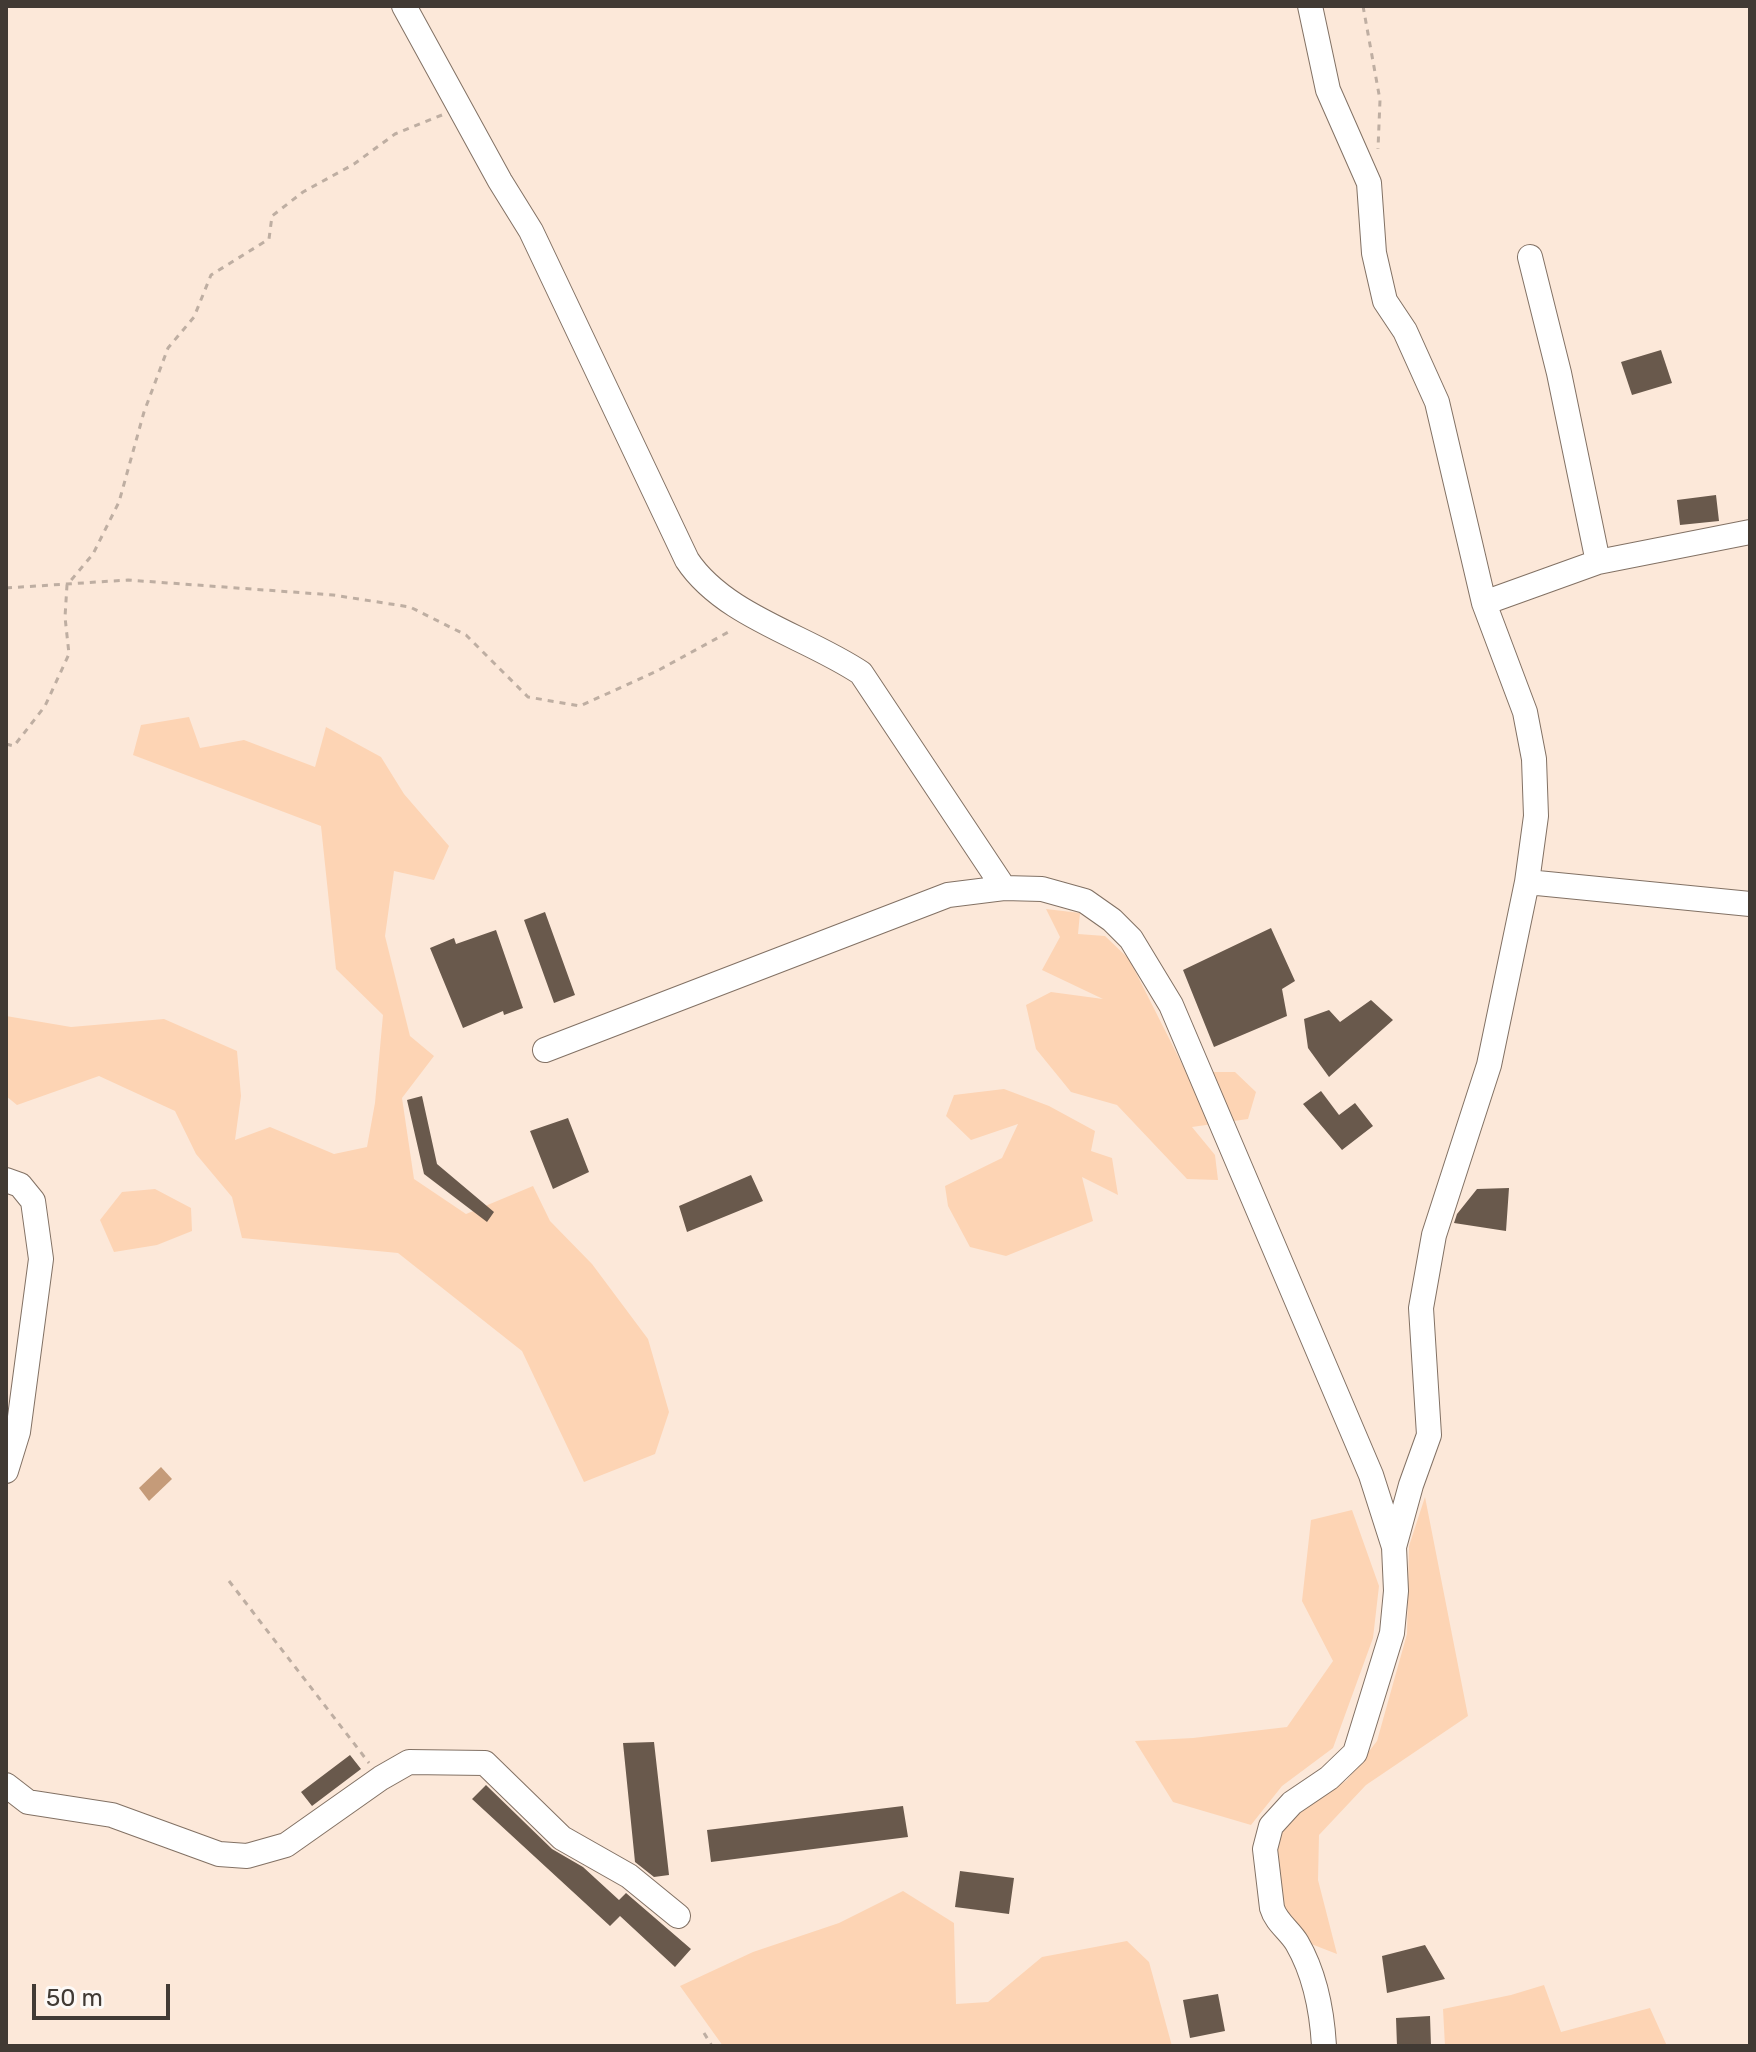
<!DOCTYPE html>
<style>
body{margin:0}
#map{position:relative;width:1756px;height:2052px;overflow:hidden;background:#fce8d9;font-family:Rubik,sans-serif}
canvas{display:block}
.frame{position:absolute;inset:0;border:8px solid #413a34;pointer-events:none}
.scale{position:absolute;left:32px;top:1984px;width:138px;height:36px;box-sizing:border-box;border:4px solid #413a34;border-top:0;padding-left:10px;font-size:24px;line-height:28px;white-space:nowrap;color:#413a34;-webkit-text-stroke:6px #fdf9f6;paint-order:stroke}
</style>
<div id="map">
<canvas width="1756" height="2052"></canvas>
<div class="frame"></div>
<div class="scale">50 m</div>
</div>
<script>
const ctx = document.querySelector('canvas').getContext('2d');
ctx.lineJoin = 'round';
function fillPath(path, color) {
  ctx.fillStyle = color;
  ctx.fill(path, 'evenodd');
}
function strokePath(path, color, width, dash) {
  ctx.strokeStyle = color;
  ctx.lineWidth = width;
  ctx.lineCap = dash ? 'butt' : 'round';
  ctx.setLineDash(dash || []);
  ctx.stroke(path);
}
fillPath(new Path2D(`
 M189,717l11,31 44,-8 71,27 11,-40 55,30 23,37 45,52 -15,34 -40,-9 -9,65 25,100 24,20 -32,42 12,81 52,35 67,-28 17,35 42,43 56,75 21,73 -14,42 -71,28 -62,-131 -124,-98 -156,-15 -10,-41 -36,-43 -21,-43 -76,-35 -82,29 -11,-9v-80l65,11 93,-8 73,32 4,45 -6,44 35,-13 64,27 33,-7 8,-44 8,-88 -47,-46 -15,-143 -188,-71 8,-30z
 M1046,909l34,4 -2,21 27,2 24,23 57,113h49l21,20 -8,27 -56,8 23,28 3,25 -31,-1 -70,-74 -46,-13 -35,-43 -10,-44 25,-13 52,7 -61,-29 18,-33z
 M1004,1089l45,17 46,25 -4,20 21,7 6,37 -36,-18 11,44 -87,35 -36,-9 -22,-41 -3,-20 57,-28 16,-34 -47,16 -25,-24 8,-21z
 M155,1189l36,19 1,23 -35,14 -43,7 -14,-32 22,-28z
 M1425,1497l43,219 -102,69 -47,50 -1,45 19,74 -31,-12 -22,-30 -10,-65 13,-29 60,-38 30,-39 30,-107 2,-88z
 M1352,1510l27,76 -6,52 -40,110 -51,38 -31,39 -78,-23 -38,-61 58,-3 94,-11 46,-66 -31,-60 9,-81z
 M903,1891l51,32 2,81 32,-2 54,-45 85,-16 22,21 23,84h-449l-43,-60 73,-34 86,-29z
 M1544,1985l17,47 89,-24 17,38h-222l-2,-37 68,-14z`), '#fdd4b4');
fillPath(new Path2D(`
 M161,1467l11,12 -23,22 -10,-13z`), '#c59b79');
fillPath(new Path2D(`
 M1661,350l11,33 -40,12 -11,-33z
 M1716,495l3,26 -39,4 -3,-25z
 M545,912l30,83 -21,8 -30,-83z
 M1271,928l24,53 -13,8 5,27 -73,31 -31,-77z
 M496,930l27,78 -19,7 -1,-4 -40,17 -33,-80 24,-10 2,6z
 M1371,1000l22,20 -64,57 -21,-29 -4,-29 25,-9 11,12z
 M1321,1091l18,24 16,-12 18,23 -31,24 -39,-46z
 M422,1096l15,68 57,48 -7,10 -63,-48 -17,-74z
 M568,1118l21,54 -36,17 -23,-58z
 M751,1175l12,26 -76,31 -8,-26z
 M1509,1188l-3,43 -52,-8 3,-9 20,-25z
 M654,1742l15,133 -15,2 -19,-15 -12,-119z
 M350,1755l11,14 -49,37 -11,-14z
 M486,1785l66,64 31,18 36,33 7,-7 65,56 -16,18 -55,-51 -10,10 -138,-127z
 M903,1806l5,31 -197,25 -4,-32z
 M960,1871l54,7 -5,36 -54,-7z
 M1425,1945l20,34 -58,14 -5,-37z
 M1218,1994l7,37 -35,7 -7,-38z
 M1430,2016l1,30h-34l-1,-28z`), '#69594c');
const minor = new Path2D(`
 M404,6l96,175 31,50 156,329c37,56 119,76 174,113l143,215
 M1310,6l18,84 41,93 5,70 11,48 20,30 32,71 47,201 41,109 9,47 2,57 -9,66 -38,183 -55,170 -13,73 8,127 -18,50 -17,62
 M1530,257l29,116 39,189
 M1484,603l114,-41 152,-30
 M1527,882l223,22
 M545,1050l403,-155 56,-7 38,1 43,12 27,19 19,19 40,66 200,470 23,72 2,44 -4,42 -37,120 -26,25 -37,25 -21,23 -6,23 7,59c4,14 18,23 25,35 18,31 25,68 27,103
 M6,1180l14,5 13,16 8,58 -23,173 -12,39
 M6,1785l22,17 84,13 107,39 28,2 39,-11 95,-67 28,-16 76,1 77,75 67,38 49,40`);
strokePath(minor, '#827164', 26);
strokePath(new Path2D(`
 M1363,6l17,94 -2,49
 M6,588l122,-8 205,15 77,12 56,28 62,62 52,9 77,-35 75,-41
 M6,744l8,2 31,-40 24,-52 -4,-37 2,-32 26,-31 26,-52 25,-90 24,-64 26,-31 17,-42 58,-36 3,-23 31,-24 51,-28 41,-30 47,-19
 M229,1581l140,182
 M704,2033l8,13`), '#beaea2', 3, [6, 6]);
strokePath(minor, '#fff', 24);
</script>
